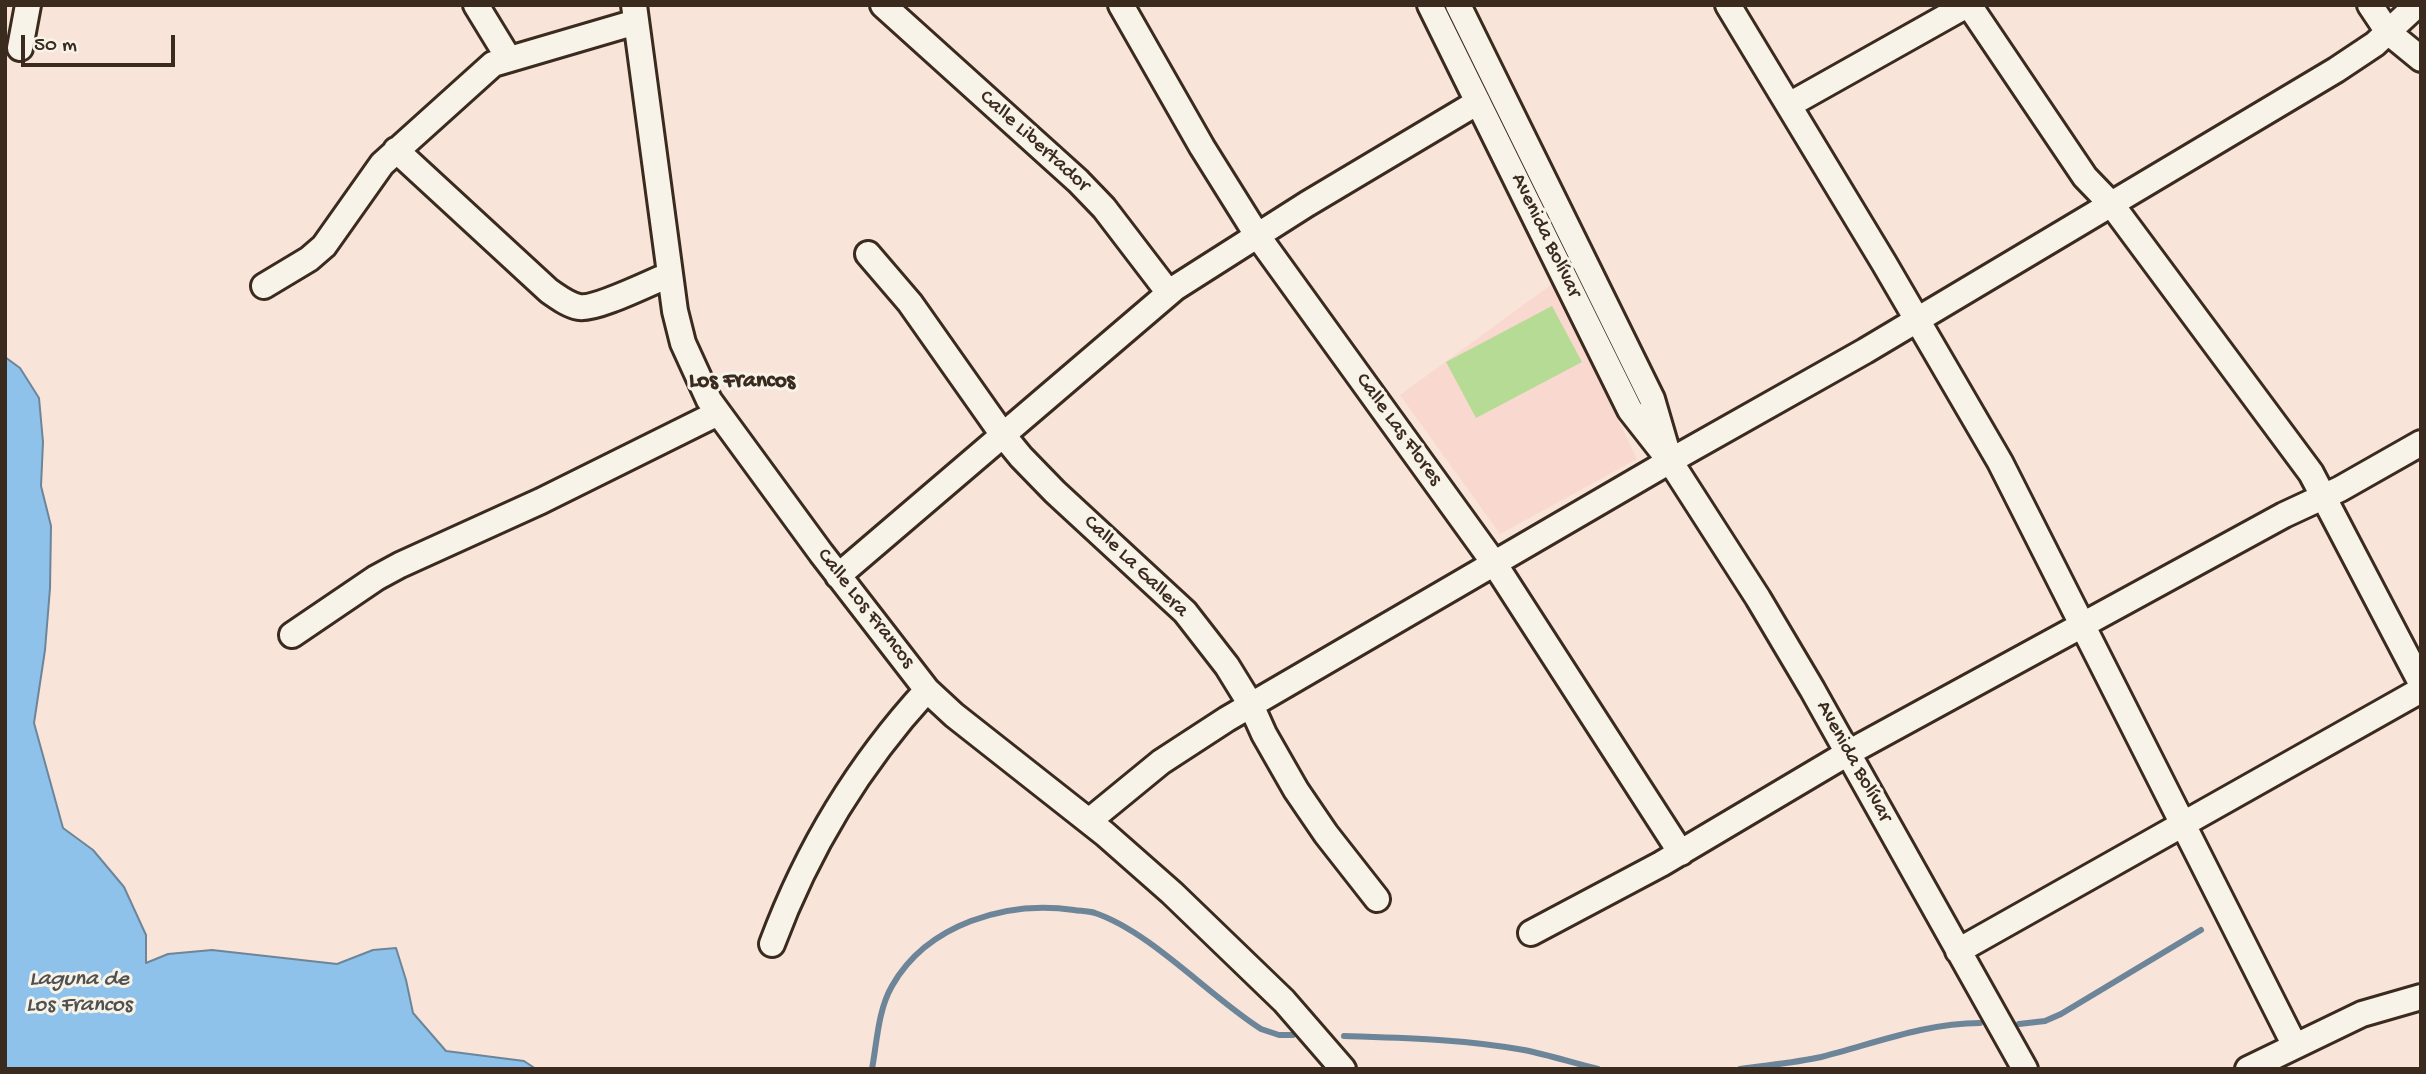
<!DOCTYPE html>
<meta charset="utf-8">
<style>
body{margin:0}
#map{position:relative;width:2426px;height:1074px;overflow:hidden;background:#f8e4d9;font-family:"Gochi Hand",sans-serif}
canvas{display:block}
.frame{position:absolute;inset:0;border:7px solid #3b2a1e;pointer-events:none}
.scale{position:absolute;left:21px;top:35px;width:154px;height:32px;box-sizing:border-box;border:4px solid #3b2a1e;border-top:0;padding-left:9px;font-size:21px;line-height:24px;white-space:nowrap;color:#3b2a1e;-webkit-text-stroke:5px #f7f3e8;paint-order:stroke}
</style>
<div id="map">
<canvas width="2426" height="1074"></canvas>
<div class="frame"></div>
<div class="scale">50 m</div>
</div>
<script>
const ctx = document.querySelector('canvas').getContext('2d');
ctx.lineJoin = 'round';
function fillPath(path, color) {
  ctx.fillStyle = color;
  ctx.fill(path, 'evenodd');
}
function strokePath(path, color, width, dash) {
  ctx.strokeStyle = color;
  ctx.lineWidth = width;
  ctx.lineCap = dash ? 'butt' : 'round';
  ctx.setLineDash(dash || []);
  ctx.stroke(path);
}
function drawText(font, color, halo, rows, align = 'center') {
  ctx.font = font + ' "Gochi Hand",sans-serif';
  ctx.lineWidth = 6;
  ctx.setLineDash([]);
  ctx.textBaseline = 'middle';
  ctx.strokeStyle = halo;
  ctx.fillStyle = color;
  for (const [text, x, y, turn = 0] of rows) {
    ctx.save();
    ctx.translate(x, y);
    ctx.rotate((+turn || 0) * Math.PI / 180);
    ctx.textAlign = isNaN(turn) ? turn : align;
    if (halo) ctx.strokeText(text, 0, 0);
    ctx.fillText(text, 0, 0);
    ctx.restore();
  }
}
fillPath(new Path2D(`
 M1552,284l85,175 -137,75 -100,-139z`), '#f9d9cf');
fillPath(new Path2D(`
 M1552,306l30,56 -106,56 -30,-56z`), '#b6db95');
const water = new Path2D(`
 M5,357l15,11 19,30 4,44 -2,44 10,40 -1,62 -5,62 -11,73 29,105 30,22 31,37 22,48v28l22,-9 44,-4 125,14 36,-14 23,-2 10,32 7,33 33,38 78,10 12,8h-531z`);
fillPath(water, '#8ec2eb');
strokePath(water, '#6d8599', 2);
strokePath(new Path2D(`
 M2019,1024l26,-3 16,-7 140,-84
 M1344,1036c60,2 120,3 180,14 25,5 49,13 74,19
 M872,1069c5,-27 6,-59 20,-83 35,-62 115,-86 182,-76 6,1 14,1 21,3 56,19 114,83 166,116l18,6h14
 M1740,1069c27,-4 54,-6 81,-12 52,-13 104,-34 159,-34`), '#6d8599', 6);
const minor = new Path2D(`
 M476,5l33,54
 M634,5l41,306 8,32 26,57 112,153 106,137 27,25 151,119 67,59 112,108 59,68
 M883,5l195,176 26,27 65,85
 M1121,5l81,142 55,88 237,328 187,290
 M1430,5l200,405 40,51 88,137 54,91 213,380
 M1458,5l194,394 14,48
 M1728,5l156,258 116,199 295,584
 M1969,5l116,172 27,28 199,268 110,210
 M2370,5l18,27 33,27
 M20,48l8,-43
 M1789,105l178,-100
 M396,150l153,141c9,6 19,14 30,16 17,3 72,-25 90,-32
 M868,254l42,49 93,132 18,22 34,35 130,120 42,54 24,39 13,29 32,56 30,44 51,65
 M264,286l45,-27 15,-13 58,-82 111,-100 143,-42
 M838,576l337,-288 132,-84 171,-102
 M292,635l84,-57 24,-13 141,-64 177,-88
 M1089,821l72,-59 66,-43 443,-258 195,-110 471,-281 39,-26 42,-39
 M1531,933l130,-69 187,-111 436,-238 56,-26 81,-46
 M772,944c35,-94 87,-180 155,-254
 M1958,951l463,-261
 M2248,1069l114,-55 59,-17`);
strokePath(minor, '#3b2a1e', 30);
strokePath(minor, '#f7f3e8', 24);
drawText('21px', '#3b2a1e', '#f7f3e8', [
 ["Calle Libertador",1034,142,42],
 ["Avenida Bolívar",1545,236,64],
 ["Calle Las Flores",1398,430,54],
 ["Calle La Gallera",1135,567,44],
 ["Calle Los Francos",865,609,52],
 ["Avenida Bolívar",1853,762,61]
]);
drawText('bold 23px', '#3b2a1e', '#f7f3e8', [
 ["Los Francos",742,382]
]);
drawText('italic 23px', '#505051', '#f7f3e8', [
 ["Laguna de",79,980],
 ["Los Francos",79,1006]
]);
</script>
